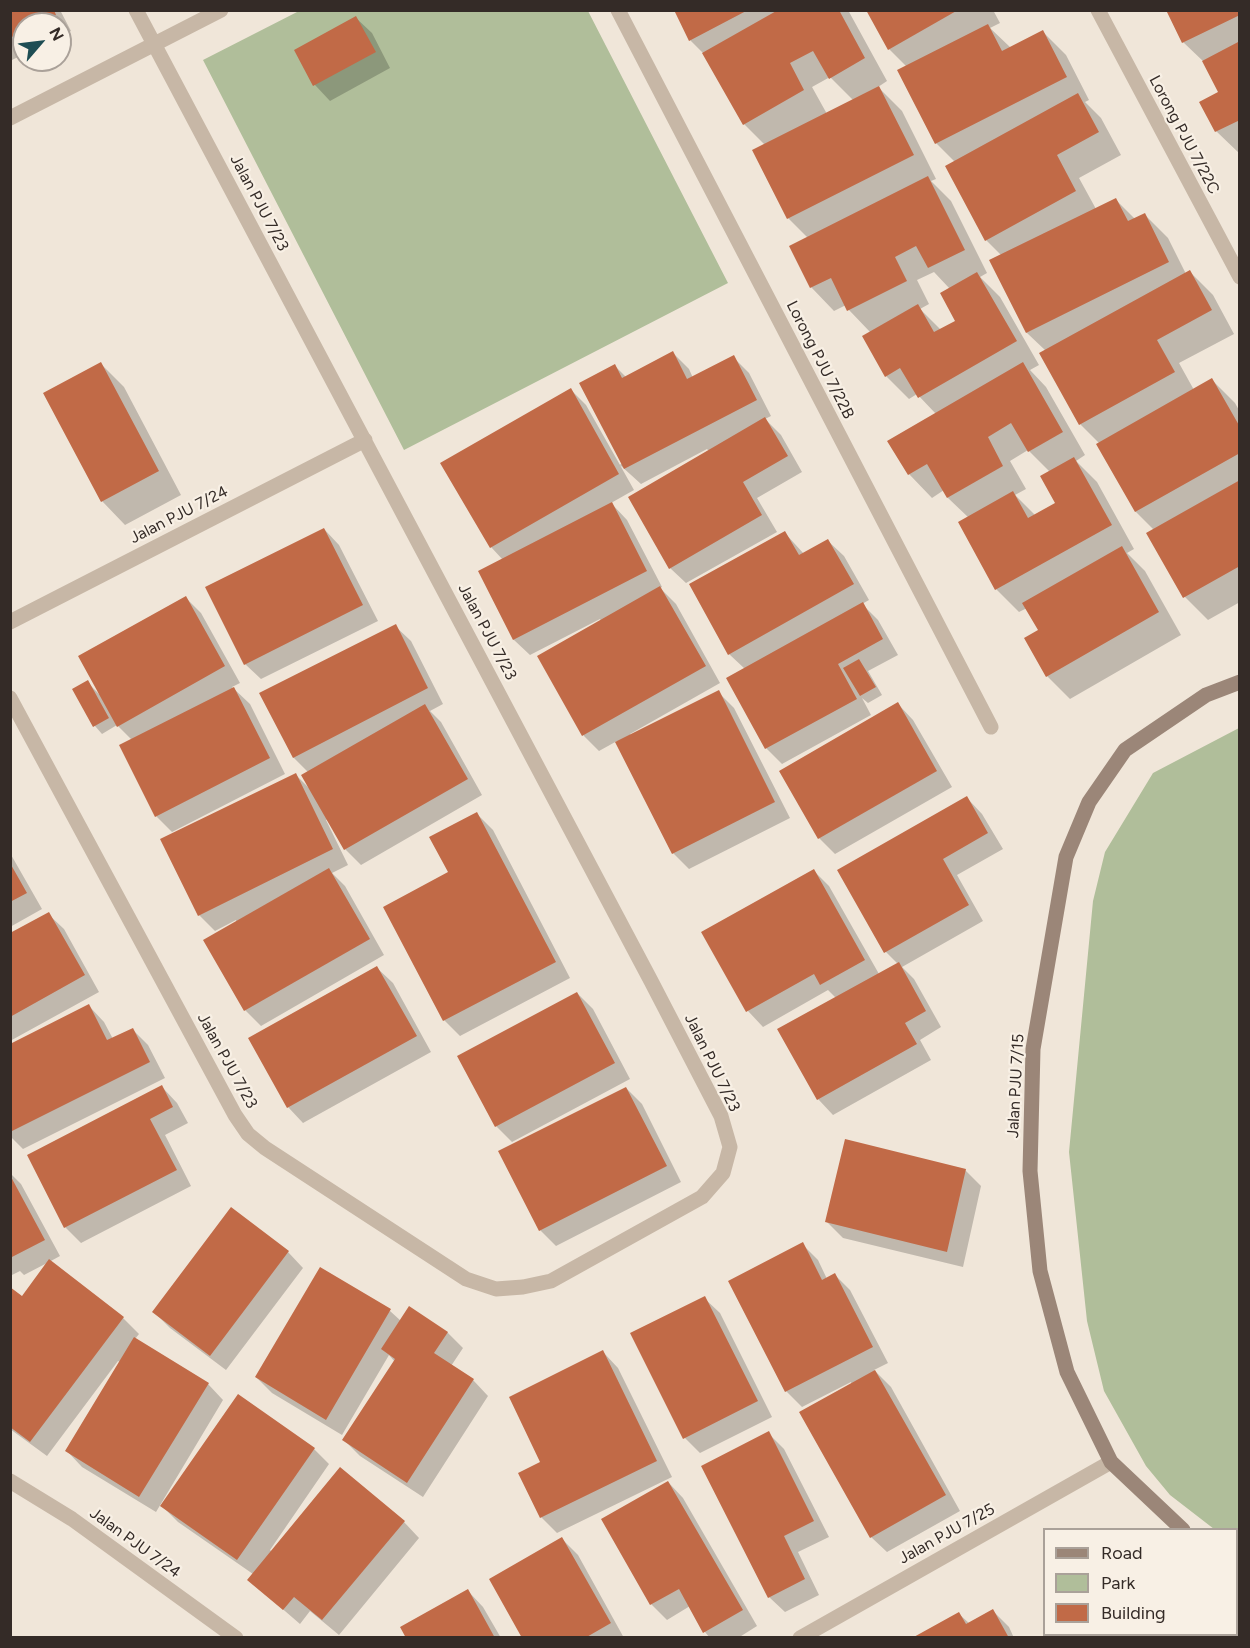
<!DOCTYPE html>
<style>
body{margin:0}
#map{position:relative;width:1250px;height:1648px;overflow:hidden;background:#f0e6d9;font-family:Figtree,sans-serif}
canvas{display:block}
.frame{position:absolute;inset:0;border:12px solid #342b27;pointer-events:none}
.legend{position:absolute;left:1043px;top:1528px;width:195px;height:108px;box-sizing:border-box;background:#f8f0e5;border:2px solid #aaa199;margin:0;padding:8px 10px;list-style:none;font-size:18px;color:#342b27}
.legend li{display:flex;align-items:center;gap:12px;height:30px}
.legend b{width:30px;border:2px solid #aaa199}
.north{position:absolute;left:12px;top:12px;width:60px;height:60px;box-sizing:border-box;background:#f8f0e5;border:2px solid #aaa199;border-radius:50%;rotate:62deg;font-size:16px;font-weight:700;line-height:24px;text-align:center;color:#342b27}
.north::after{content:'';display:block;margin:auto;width:21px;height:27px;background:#1e4d53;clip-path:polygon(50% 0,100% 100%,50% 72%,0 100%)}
</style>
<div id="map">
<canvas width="1250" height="1648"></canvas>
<div class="frame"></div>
<ul class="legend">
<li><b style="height:8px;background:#9b8678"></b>Road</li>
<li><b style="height:16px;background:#b0be9a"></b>Park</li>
<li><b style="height:16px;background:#c16a47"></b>Building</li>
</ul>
<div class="north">N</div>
</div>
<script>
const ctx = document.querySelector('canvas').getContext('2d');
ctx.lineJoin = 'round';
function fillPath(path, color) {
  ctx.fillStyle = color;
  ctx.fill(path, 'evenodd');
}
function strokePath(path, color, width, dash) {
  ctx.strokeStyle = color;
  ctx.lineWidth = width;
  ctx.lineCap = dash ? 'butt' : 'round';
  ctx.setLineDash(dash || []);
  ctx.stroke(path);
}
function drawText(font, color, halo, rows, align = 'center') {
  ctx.font = font + ' Figtree,sans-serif';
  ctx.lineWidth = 4.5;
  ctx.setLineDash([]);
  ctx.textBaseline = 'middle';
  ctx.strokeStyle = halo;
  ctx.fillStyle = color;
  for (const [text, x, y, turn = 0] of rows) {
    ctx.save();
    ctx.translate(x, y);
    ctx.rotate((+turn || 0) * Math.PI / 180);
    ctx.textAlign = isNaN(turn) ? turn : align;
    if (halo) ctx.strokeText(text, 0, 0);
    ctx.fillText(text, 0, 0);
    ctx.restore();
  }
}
fillPath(new Path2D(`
 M299,11h289l140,272 -324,167 -201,-390z
 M1239,728v821l-2,-2 -1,-17 -22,-1 -44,-34 -24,-29 -42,-75 -17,-70 -18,-169 24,-251 12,-49 48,-79z`), '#b0be9a');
fillPath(new Path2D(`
 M10,10h50l11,21 -11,6v-13h-36v30l-14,7z
 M675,10h173l39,71 -9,6 24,24 34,68 -5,2 20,20 36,72 -7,4 20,20 39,68 -9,5 16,17 39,68 -9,6 21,21 37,67 -7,4 18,18 36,64 -111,64 -23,-23 -7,-45 -13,-23 -8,4 -23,-23 -27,-71 -21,-20 -4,-8 -12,8 -23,-24 -20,-33 47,-27 -19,-20 -8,5 -23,-23 -15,-43 -22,-23 -3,-5 -12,6 -23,-24 -3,-49 -20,-20 -23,-73 -21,-21 -40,-70 -14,-14zM830,77l23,23 -26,14 -15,-27zM934,272l16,17 7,32 -16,9 -21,-21 9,-5 -12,-24zM1028,450l22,22 7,32 -22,11 -20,-20 11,-6 -16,-28z
 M868,10h125l7,13 -10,5 21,20 32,-16 23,23 23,45 -4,2 16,16 20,37 -42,23 17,31 19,-10 20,20 10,-4 23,23 18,36 4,-2 23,23 21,39 -55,29 15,27 18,-10 23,23 5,9v190l-32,18 -23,-23 -37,-64 6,-3 -18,-18 -38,-67 2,-1 -20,-20 -34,-73 -19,-18 -36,-72 11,-5 -16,-16 -31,-78 -19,-19 -29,-76 -18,-18z
 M1240,10v144l-24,-23 4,-39 -15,-29 -22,-21z
 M356,18l16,15 18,35 -60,33 -15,-16 -19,-35z
 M673,353l16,16 4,9 40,-21 16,16 22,43 -6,3 16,16 21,37 -45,26 20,34 -91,51 -16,-15 39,-117 -2,-2 -66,35 -21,-19 14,25 -23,13 16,17 35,67 -2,1 16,16 44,79 -90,51 1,2 87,-44 16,16 56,110 -101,51 -16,-16 -56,-112 -18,10 -15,-15 -45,-80 62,-35 -1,-2 -70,36 -16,-15 -34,-68 23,-12 -12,-13 79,-158 16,16 34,60 2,-2 -7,-97 11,11z
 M101,364l23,23 57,108 -56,30 -23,-24 -57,-107z
 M324,529l15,16 39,76 -117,58 -16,-15z
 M784,532l20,22 24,-13 16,15 25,44 -7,4 16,16 20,35 -30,16 14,24 -14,8 -6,-5 9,17 -89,49 -16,-16 -38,-70 17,-9 -16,-15z
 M186,598l15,15 39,70 -8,4 18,17 35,70 -113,58 -16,-16 -24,-76 -15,-15 -15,9 -7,-8 -21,-36 13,-8 12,12z
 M395,626l16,15 32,63 -13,7 11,11 41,73 -121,70 -16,-16 -17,-30 -2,1 22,45 -16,8 13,13 39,69 -123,71 -16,-16 -9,-90 -21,11 -16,-16 97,-140 14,14 -1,-16 -15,-15 -33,-64z
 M898,704l15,16 39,67 -117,67 -16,-16 -38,-67z
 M967,798l15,16 21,35 -46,26 26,46 -81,46 12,12 27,48 -21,13 11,20 -98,55 -15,-16 18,-101 -8,-8 -65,37 -15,-16 66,-140 15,15 50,88 19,-10 -12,-12 -47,-82z
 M477,814l16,16 77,148 -110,58 -16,-16 6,-147z
 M10,853l32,56 -32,18z
 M48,914l16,15 35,63 -89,49v-106z
 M377,968l16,15 38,69 -128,71 -15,-16z
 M577,993l16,16 37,70 -118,63 -16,-16z
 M89,1006l15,16 9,17 19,-10 16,16 17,33 -142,71 -13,-13v-91z
 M162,1087l15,16 11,20 -23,12 26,51 -110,57 -16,-16z
 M626,1088l16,16 39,78 -125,64 -16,-16z
 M965,1170l16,16 -18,81 -120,-29 -16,-16z
 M10,1173l11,11 39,72 -11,6 74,56 16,16 -4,5 73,45 15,16 -67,112 -74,-45 -15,-16 53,-89 -2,-1 -71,95 -37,-27v-140l12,9 27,-36 -25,13 -4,-4 -10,5z
 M802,1244l16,16 9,19 8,-4 15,15 38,73 -14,7 17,17 69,124 -73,41 -16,-15 -20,-155 -49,25 -16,-16z
 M288,1252l15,16 -77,102 -56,-42 -16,-16z
 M704,1298l16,15 52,104 -72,36 -15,-15z
 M410,1308l38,25 15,15 -12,18 22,14 15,16 -65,101 -63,-41 -16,-16 51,-78 -6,-7 -47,80 -70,-42 -16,-16 134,-66 11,10z
 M603,1352l15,16 54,109 -115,56 -16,-16 1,-55z
 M768,1433l16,16 45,88 -31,15 21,43 -34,17 -16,-15z
 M314,1449l15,15 -59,86 2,2 132,-30 15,16 -80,97 -29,-24 -10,13 -51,-44 4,-6 -75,-52 -17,-17 1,1z
 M668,1482l15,16 74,128 -19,12h-28l-5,-6 -15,-26 -23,14 -16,-16 -48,-84z
 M562,1539l16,16 46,83h-100z
 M468,1591l15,16 18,31h-94z
 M993,1611l16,16 5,11 -98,-1 43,-23 11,10z`), '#0003');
fillPath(new Path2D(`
 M10,10h44l2,5 -17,9h-15v7l-14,7z
 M674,10h74l-59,31z
 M778,10h61l26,48 -36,21 -16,-28 -23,12 14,27 -61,35 -41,-72z
 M866,10h92l-70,40z
 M1166,10h74v5l-58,28z
 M356,16l20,36 -63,34 -19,-36z
 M988,24l14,27 41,-21 24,47 -132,67 -38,-74z
 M1240,41v79l-25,12 -16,-30 19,-10 -16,-31z
 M879,86l35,69 -127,64 -35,-69z
 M1078,93l21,39 -42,23 19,36 -91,50 -40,-75z
 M928,176l37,74 -37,18 -12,-22 -21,11 12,24 -60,30 -16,-33 -21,10 -21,-42z
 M1116,198l12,23 17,-8 24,49 -143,71 -37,-73z
 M1190,270l22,40 -55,30 18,32 -96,53 -40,-72z
 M977,272l40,69 -99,57 -18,-30 -15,9 -23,-41 56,-32 16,28 21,-11 -15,-28z
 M673,351l14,28 47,-24 23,45 -133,69 -45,-86 36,-19 7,14z
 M101,362l58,109 -58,31 -58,-109z
 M1023,362l40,70 -35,20 -17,-29 -23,14 15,29 -56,32 -20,-34 -19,11 -21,-34z
 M1212,378l28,49v26l-105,59 -39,-68z
 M571,388l48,86 -129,74 -50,-85z
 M765,417l23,39 -45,26 19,33 -93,54 -41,-72z
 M1074,457l38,68 -117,65 -37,-68 55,-31 15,27 27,-15 -15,-27z
 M1240,480v86l-57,32 -37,-65z
 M612,502l35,69 -134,69 -35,-69z
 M324,528l39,77 -119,60 -39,-78z
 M785,531l14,24 29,-16 26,45 -126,71 -39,-71z
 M1122,546l37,66 -113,65 -22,-39 14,-8 -16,-27z
 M660,586l46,80 -124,70 -45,-80z
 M186,596l39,70 -108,61 -39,-71z
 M863,602l20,37 -45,25 19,35 -92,50 -39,-71z
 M396,624l32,64 -135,70 -34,-65z
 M859,659l17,28 -16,9 -17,-28z
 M88,680l21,38 -16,9 -21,-38z
 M234,687l36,71 -115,59 -36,-72z
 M719,690l56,112 -103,52 -57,-112z
 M898,702l39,69 -119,68 -39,-68z
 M425,704l43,75 -124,71 -43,-75z
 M296,773l37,76 -135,67 -38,-77z
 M967,796l21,37 -45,26 26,46 -85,48 -47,-83z
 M477,812l79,150 -113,59 -60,-114 65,-35 -19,-35z
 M10,863l17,30 -17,9z
 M329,868l41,71 -126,72 -41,-71z
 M814,869l51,91 -45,25 -6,-11 -68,38 -45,-80z
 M49,912l36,63 -75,42v-84z
 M899,962l27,49 -21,12 12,21 -100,56 -40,-71z
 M377,966l40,70 -130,72 -39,-70z
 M577,992l38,71 -120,64 -38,-71z
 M89,1004l18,36 26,-12 17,34 -140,70v-88z
 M162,1085l11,22 -23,12 27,51 -113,58 -37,-73z
 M626,1087l41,79 -128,65 -41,-80z
 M845,1139l121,30 -19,83 -122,-30z
 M10,1175l35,65 -35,18z
 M231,1207l58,44 -79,105 -58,-44z
 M803,1242l19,38 13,-7 38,74 -88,45 -57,-111z
 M49,1259l75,58 -94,125 -20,-15v-140l12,9z
 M320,1267l71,42 -65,111 -71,-43z
 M705,1296l53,105 -75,38 -53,-106z
 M409,1306l39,26 -14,21 40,26 -67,104 -65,-43 53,-81 -14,-10z
 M134,1337l75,46 -70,114 -74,-46z
 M603,1350l54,111 -117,57 -22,-45 22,-11 -31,-65z
 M875,1370l71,125 -76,43 -71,-126z
 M238,1394l77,54 -78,112 -77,-54z
 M769,1431l45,90 -30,15 21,43 -37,19 -67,-132z
 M340,1467l65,54 -83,99 -28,-23 -11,13 -36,-30z
 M668,1481l75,129 -40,23 -24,-44 -29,16 -49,-86z
 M562,1537l49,86 -26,15h-63l-33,-59z
 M468,1589l27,49h-89l-6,-11z
 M993,1609l16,29h-97l47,-26 7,12z`), '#c16a47');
strokePath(new Path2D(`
 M618,10l373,717
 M1098,10l142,267
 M10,118l211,-108
 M10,622l355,-182
 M10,698l225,417 13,19 17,14 201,131 30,10 27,-2 28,-6 151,-84 21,-24 7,-26 -9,-31 -70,-135 -515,-971
 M10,1481l62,38 164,119
 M800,1638l311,-176`), '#c7b7a6', 15);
strokePath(new Path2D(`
 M1183,1530l-72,-68 -44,-90 -27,-101 -10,-100 3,-122 33,-192 23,-55 36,-52 81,-55 34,-13
 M1236,1575l4,2`), '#9b8678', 15);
drawText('16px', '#342b27', '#f8f0e5', [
 ["Lorong PJU 7/22C",1184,135,62],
 ["Jalan PJU 7/23",259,203,62],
 ["Lorong PJU 7/22B",820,360,63],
 ["Jalan PJU 7/24",179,515,-27],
 ["Jalan PJU 7/23",487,632,62],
 ["Jalan PJU 7/23",227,1061,61],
 ["Jalan PJU 7/23",712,1063,64],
 ["Jalan PJU 7/15",1016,1086,-87],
 ["Jalan PJU 7/25",947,1534,-29],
 ["Jalan PJU 7/24",135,1543,36]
]);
</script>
